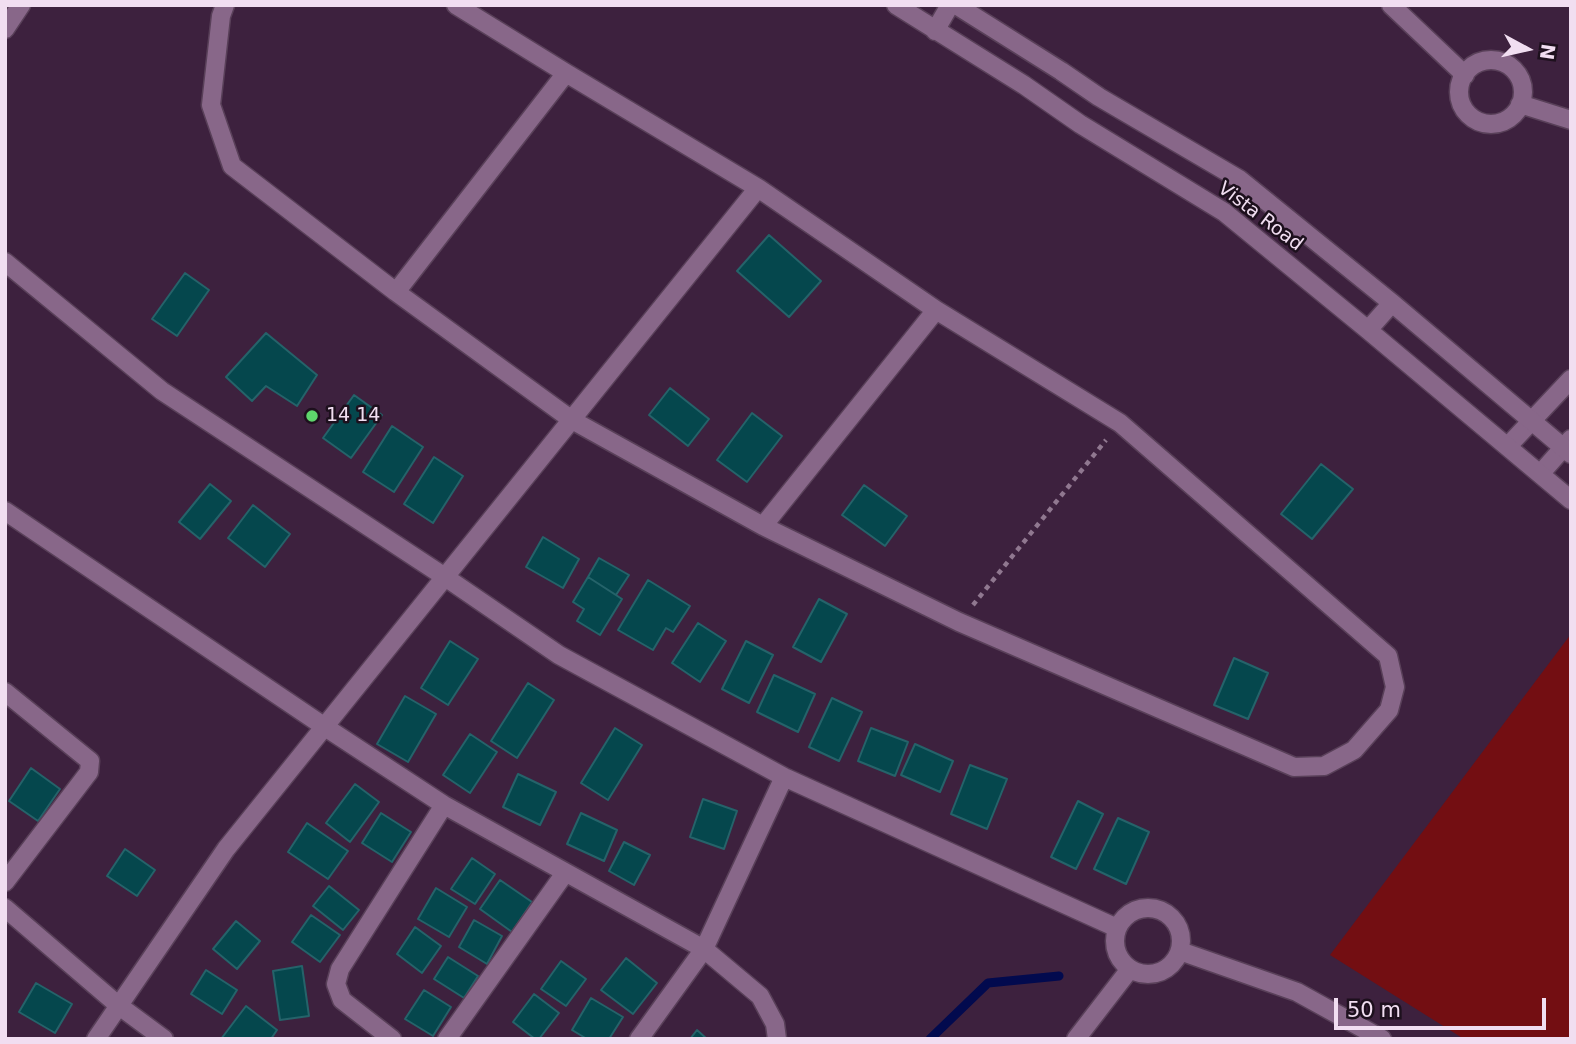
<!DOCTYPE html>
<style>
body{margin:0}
#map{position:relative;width:1576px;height:1044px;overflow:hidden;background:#3d213e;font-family:"DejaVu Sans",sans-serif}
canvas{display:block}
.frame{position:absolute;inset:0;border:7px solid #f1def1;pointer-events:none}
.north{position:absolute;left:1492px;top:14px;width:70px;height:70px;-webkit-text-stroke:5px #1d101d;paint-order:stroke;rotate:98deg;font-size:19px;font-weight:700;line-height:28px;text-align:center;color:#f1def1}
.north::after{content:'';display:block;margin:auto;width:24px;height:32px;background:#f1def1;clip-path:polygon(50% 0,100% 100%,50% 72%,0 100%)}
.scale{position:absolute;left:1334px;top:998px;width:212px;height:32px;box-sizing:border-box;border:4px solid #f1def1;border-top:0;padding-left:9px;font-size:21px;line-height:24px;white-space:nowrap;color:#f1def1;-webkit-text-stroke:5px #1d101d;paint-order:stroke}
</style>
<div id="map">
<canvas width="1576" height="1044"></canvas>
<div class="frame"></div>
<div class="north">N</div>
<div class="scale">50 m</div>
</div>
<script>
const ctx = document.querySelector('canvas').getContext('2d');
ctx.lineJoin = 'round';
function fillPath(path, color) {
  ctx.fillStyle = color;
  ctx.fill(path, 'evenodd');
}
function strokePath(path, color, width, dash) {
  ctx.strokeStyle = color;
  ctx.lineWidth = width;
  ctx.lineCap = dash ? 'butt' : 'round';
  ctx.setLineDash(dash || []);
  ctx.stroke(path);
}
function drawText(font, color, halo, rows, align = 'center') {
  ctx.font = font + ' "DejaVu Sans",sans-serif';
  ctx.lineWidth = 5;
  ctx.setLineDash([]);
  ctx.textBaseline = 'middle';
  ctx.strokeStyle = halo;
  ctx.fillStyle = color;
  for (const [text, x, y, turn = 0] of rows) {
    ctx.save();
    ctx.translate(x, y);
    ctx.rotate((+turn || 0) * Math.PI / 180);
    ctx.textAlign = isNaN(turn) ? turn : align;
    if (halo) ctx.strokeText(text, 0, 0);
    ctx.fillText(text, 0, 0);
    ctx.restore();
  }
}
fillPath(new Path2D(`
 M1571,634v405h-107l-134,-84z`), '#730e12');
strokePath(new Path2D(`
 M930,1039l58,-56 71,-7`), '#020a4e', 9);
const building = new Path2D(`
 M769,235l52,46 -32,36 -52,-46z
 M185,273l24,17 -32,46 -25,-17z
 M266,333l51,42 -20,31 -31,-20 -14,15 -26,-24z
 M670,388l39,31 -21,27 -39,-31z
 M354,395l28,20 -31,43 -28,-20z
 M752,413l30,23 -35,46 -30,-22z
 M392,426l31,21 -29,45 -31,-20z
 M434,457l29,19 -30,47 -29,-19z
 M1321,464l32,25 -41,50 -31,-25z
 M210,484l21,17 -31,38 -21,-17z
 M864,485l43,31 -22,30 -43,-31z
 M253,505l37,29 -25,33 -37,-29z
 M543,537l36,22 -16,29 -37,-21z
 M599,558l30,17 -13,20 -28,-18z
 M588,577l34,22 -22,36 -23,-14 7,-12 -11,-7z
 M648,580l42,26 -17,26 -7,-4 -13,22 -35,-20z
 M819,599l28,15 -26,48 -28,-15z
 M698,623l28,18 -26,41 -28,-19z
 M450,641l28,18 -30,46 -27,-17z
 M746,641l27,14 -24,48 -27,-14z
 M1234,658l34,15 -20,46 -34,-14z
 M774,675l41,19 -17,38 -41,-20z
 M528,683l26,17 -37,58 -26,-17z
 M405,696l31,18 -28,48 -31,-18z
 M832,698l30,14 -23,49 -30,-14z
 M615,728l27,17 -34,55 -27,-17z
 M871,728l37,14 -13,34 -37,-15z
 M470,734l27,18 -27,41 -27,-18z
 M915,744l38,17 -13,31 -39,-17z
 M970,765l37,14 -20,50 -36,-15z
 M31,768l29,21 -22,32 -29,-20z
 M518,774l38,18 -16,33 -37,-18z
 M355,784l24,18 -29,40 -24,-19z
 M703,799l34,12 -13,38 -34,-12z
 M1078,801l25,13 -27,55 -25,-12z
 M381,813l30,19 -19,30 -30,-19z
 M581,813l36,17 -13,31 -37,-17z
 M1118,818l31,14 -23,52 -32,-15z
 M307,823l41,28 -20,28 -40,-27z
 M624,842l26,13 -16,30 -25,-14z
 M125,849l30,21 -18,26 -30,-20z
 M472,858l23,16 -20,30 -24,-15z
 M500,880l32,22 -20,30 -32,-23z
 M329,886l30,24 -16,20 -30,-24z
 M436,888l31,19 -18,30 -31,-18z
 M311,915l29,20 -20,27 -28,-20z
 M474,920l28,16 -15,28 -28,-17z
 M236,921l24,20 -23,28 -24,-20z
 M415,927l26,19 -19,27 -25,-19z
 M448,957l30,19 -14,22 -30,-19z
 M626,958l31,25 -24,31 -32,-24z
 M561,961l25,18 -20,27 -25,-17z
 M302,966l7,50 -29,4 -7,-49z
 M206,970l31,20 -15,24 -31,-20z
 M36,983l36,21 -17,29 -36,-21z
 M424,990l27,17 -18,29 -28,-17z
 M534,994l25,19 -20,26h-4l-22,-17z
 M591,998l32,19 -14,22h-22l-15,-9z
 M246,1006l31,24 -6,9h-50z
 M697,1030l10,9h-17z`);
fillPath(building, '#05474d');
strokePath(building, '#25636a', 2);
const minor = new Path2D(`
 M225,5l-4,11 -10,89 21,61 164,126 176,128 191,106 196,96 335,145 30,-1 30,-16 35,-40 6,-23 -7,-31 -268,-233 -184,-113 -178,-122 -192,-115 -110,-68
 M1391,5l74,70
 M5,29l16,-24
 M1459 92a32 32 0 1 1 64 0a32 32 0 1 1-64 0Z
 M1520,104l51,16
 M5,262l157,129 283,186 114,78 225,122 333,151
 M396,292l170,-219
 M1508,446l63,-67
 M1541,473l30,-34
 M5,511l320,216 119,78 260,144 56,47 15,28 2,15
 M763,526l173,-216
 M5,692l85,69 -1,11 -84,110
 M5,908l113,97 46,34
 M1115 941a33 33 0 1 1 66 0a33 33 0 1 1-66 0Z
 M1180,951l117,41 85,47
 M96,1039l130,-190 532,-661
 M392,1039l-50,-39 -6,-16 4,-15 104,-164
 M447,1039l118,-166
 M639,1039l65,-90 80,-172
 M1076,1039l54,-70`);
const tertiary = new Path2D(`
 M896,5l128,80 56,39 144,88 144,118 203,170
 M956,5l105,66 38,26 140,82 153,124 179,151
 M935,31l15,-26
 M1368,330l24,-27`);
strokePath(minor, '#594059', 21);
strokePath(tertiary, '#594059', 21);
strokePath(new Path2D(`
 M973,605l133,-165`), '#907890', 4.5, [5, 5]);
strokePath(minor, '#886789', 18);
strokePath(tertiary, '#886789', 18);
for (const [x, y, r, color] of [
 [312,416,7,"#5ed56c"]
]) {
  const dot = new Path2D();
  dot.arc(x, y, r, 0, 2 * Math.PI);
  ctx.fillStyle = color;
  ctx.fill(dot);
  strokePath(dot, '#1d101d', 2.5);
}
drawText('19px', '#f1def1', '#1d101d', [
 ["Vista Road",1260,217,37]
]);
drawText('19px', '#f1def1', '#1d101d', [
 ["14 14",326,416]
], 'left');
</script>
